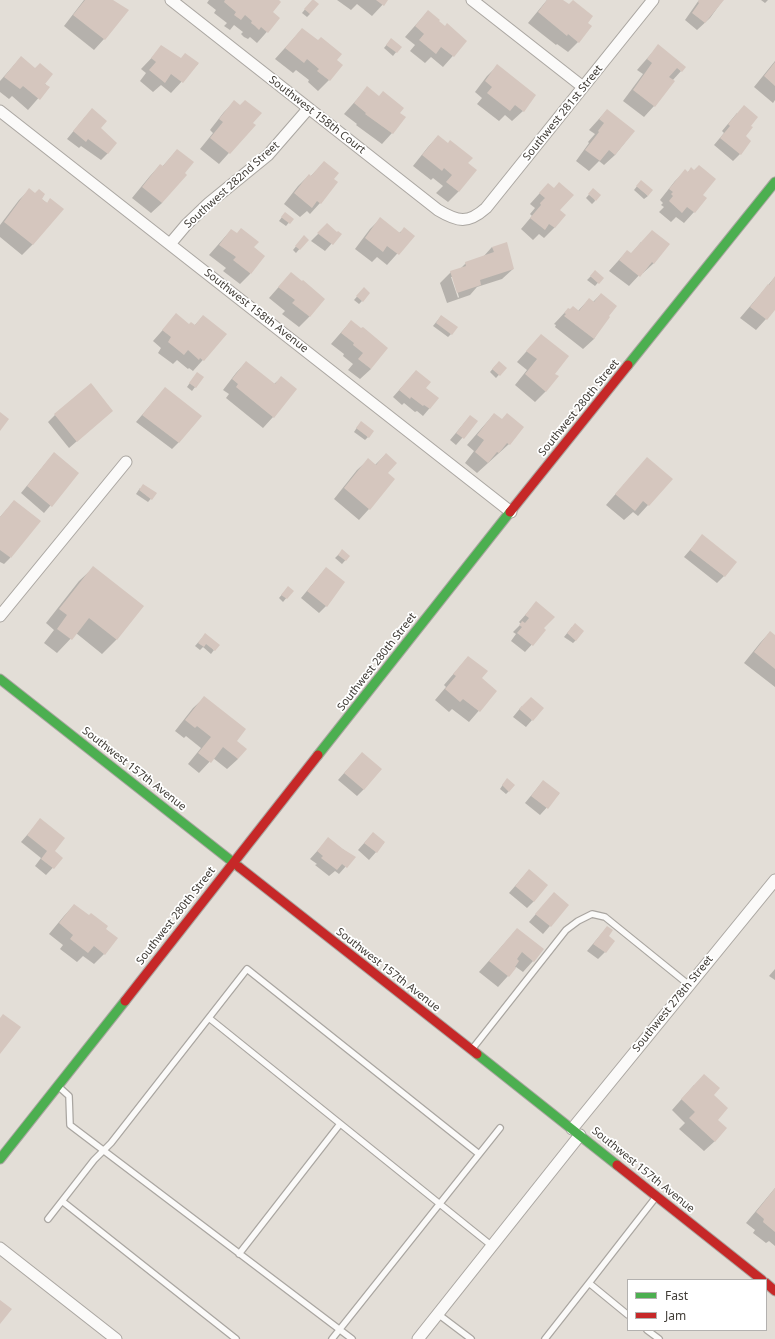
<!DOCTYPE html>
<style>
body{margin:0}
#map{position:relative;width:775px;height:1339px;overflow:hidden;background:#e3ded7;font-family:"Noto Sans",sans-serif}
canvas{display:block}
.legend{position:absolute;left:627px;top:1279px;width:140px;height:52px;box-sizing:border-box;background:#fff;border:1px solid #b3b1af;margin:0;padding:5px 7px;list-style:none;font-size:12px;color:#403c36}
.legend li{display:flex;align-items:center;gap:8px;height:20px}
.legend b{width:20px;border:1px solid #b3b1af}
</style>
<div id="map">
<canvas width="775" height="1339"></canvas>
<ul class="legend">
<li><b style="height:5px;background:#4caf50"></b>Fast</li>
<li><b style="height:5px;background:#c62828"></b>Jam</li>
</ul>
</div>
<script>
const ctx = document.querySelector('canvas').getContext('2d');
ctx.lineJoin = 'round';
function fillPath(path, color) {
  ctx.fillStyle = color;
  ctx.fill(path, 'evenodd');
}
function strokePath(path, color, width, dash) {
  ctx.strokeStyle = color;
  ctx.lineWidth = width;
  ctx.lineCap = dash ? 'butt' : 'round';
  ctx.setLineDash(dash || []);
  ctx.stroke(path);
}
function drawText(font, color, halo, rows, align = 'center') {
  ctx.font = font + ' "Noto Sans",sans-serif';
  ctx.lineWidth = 3.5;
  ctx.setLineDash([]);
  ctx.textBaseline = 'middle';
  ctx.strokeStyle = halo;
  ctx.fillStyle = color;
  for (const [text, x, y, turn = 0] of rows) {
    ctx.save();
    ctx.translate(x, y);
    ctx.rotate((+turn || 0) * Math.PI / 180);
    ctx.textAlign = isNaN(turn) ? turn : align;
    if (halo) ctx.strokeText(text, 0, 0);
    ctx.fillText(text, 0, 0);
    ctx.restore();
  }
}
fillPath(new Path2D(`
 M84,0h28l15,10 -23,29 -10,11 -30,-24z
 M209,0h68l-6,12 8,6 -22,25 -7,-6 -2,2 -4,-2 -3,-3 2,-2 -9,-7 -4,5 -6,-4 3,-3 -13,-10 2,-3 -9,-7z
 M337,0h50l-15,16 -15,-12 -6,6z
 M547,0h15l16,42 -10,10 -11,-8 -1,1 -28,-22z
 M699,0h24l-13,18 -13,12 -12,-10z
 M761,0h7l-3,3z
 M310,3v11l-3,3 -5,-4z
 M428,11l10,11 28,19 -23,26 -12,-10 -6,6 -15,-12 5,-6 -10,-8z
 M302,29l33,31 -6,20 -11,11 -10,-9 1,-2 -13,-10 -3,3 -18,-14z
 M388,43l12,4 -7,9 -9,-8z
 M658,46l23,25 -9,10 1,1 -19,24 -10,11 -21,-16 20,-27 -6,-4z
 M162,47l18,12 18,5 -27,29 -10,-8 -8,7 -13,-11 6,-8 -5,-4z
 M21,57l27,30 -20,23 -16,-14 -3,3 -9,-7v-11z
 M775,61v39l-2,3 -19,-16z
 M497,66l26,45 -11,10 -7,-6 -6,6 -22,-17 5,-6 -7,-6 12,-16z
 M367,88l32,25 -7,20 -10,11 -26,-19 1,-1 -13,-10z
 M234,102l20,23 -35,39 -19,-15 13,-16 -3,-3 14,-18z
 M607,110l27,21 -19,24 -11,10 -5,-4 -10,10 -13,-10 13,-18 -1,-1 7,-8 -6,-4z
 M737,113l13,13 -6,10 -4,18 -7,7 -19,-16 10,-12 -2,-2z
 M85,117l15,11 8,25 -7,7 -20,-14 -2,2 -12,-9z
 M438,136l37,34 -17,22 -10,10 -12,-9 7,-7 -10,-8 -2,2 -18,-14 15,-19z
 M177,150l-15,53 -11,10 -19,-15 18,-22 10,-11 2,2z
 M324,162l9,17 -13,24 -10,11 -3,-3 -7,6 -16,-13 14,-18 11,-11 1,2z
 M691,169l11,26 -8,17 -10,11 -8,-6 -5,5 -12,-10 5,-5 -3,-2 2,-2 -3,-3 15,-19 10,-10 2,2z
 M548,184l11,26 -4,17 -11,11 -5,-4 -6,6 -12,-11 11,-13 -2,-2 5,-6 -5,-4z
 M638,185l10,11 -4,3 -10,-9z
 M29,190l18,13 -14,41 -11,11 -22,-18v-12l19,-25z
 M593,190l2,11 -3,3 -6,-6z
 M282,217l10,2 -6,7 -7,-5z
 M380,219l19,14 5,-4 9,7 -26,29 -10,-8 -5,5 -17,-13 15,-20z
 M327,225l10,8 3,1 -15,17 -14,-10z
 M231,230l22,18 -3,26 -10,10 -17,-13 3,-3 -17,-13z
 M301,240h6l-11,13 -3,-3z
 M641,242l13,21 -11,10 -1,-1 -13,14 -20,-15 18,-20 4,3z
 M492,247l21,22 -11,10 -25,8 -7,8 -23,8 -7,-20 11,-11 8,-2 7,-7 17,-6zM451,277h2l6,20 -1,1z
 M291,273l32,26 -14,18 -10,10 -17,-13 3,-3 -16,-13z
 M592,275l10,3 -7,8 -8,-6z
 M775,277v32l-19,21 -16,-12z
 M361,292l1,9 -3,3 -5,-4z
 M601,294l6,23 -13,22 -11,10 -28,-22 1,-2 -2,-1 14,-15 10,2 11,-12 4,3z
 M176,315l13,10 5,1 9,-10 22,19 -32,36 -4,-3 -1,1 -11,-9 -4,4 -15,-11 3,-5 -8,-7z
 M441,316l10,18 -3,3 -15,-11z
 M351,321l20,48 -11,10 -12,-9 5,-6 -10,-8 1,-2 -13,-10z
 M541,335l13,39 -8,17 -11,11 -20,-17 12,-15 -10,-8z
 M246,362l28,22 7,-6 -8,39 -10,11 -37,-30 3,-4 -6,-4 13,-17z
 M496,365l9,3 -9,10 -6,-6z
 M416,371l9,17 13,10 -15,18 -6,-5 -2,1 -11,-9 -2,2 -9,-8z
 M194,377l8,1 -10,13 -5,-4z
 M165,388l14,54 -7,7 -36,-27z
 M494,414l15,30 -32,29 -12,-10 9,-12 -7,-6z
 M55,415l50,2 -36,31 -21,-26z
 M470,416l7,5 -21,24 -6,-5z
 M358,426l10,11 -3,3 -11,-8z
 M54,453l24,20 -34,40 -23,-20z
 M386,454l1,20 -18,35 -10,11 -25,-21 23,-29 11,-10 7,5z
 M647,458l1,47 -10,11 -5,-4 -9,8 -18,-15z
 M140,488l15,6 -7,8 -12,-8z
 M14,501l-4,57 -6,6 -4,-2v-45z
 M702,536l22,40 -7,7 -33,-26z
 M342,551l7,5 -7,8 -7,-6z
 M93,568l49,39 -26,33 -14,14 -26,-21 -19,20 -13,-10 10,-13 -8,-7 33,-42z
 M326,568v38l-7,7 -18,-15z
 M285,591h7l-9,11 -4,-4z
 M536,603l7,25 2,2 -20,22 -14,-11 5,-7 -3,-2 8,-8 -2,-2z
 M572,627l4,13 -3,3 -9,-6z
 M770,632l5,4v51l-31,-24 16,-20z
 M202,638l12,12 -3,4 -8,-7 -3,3 -5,-4z
 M468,657l13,21 15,13 -27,31 -17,-13 -3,3 -14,-12 11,-13 -2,-2z
 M204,698l31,43 3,18 -11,10 -14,-11 -14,15 -11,-9 13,-16 -15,-12 -2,2 -9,-7 18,-23z
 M522,706l10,14 -6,7 -13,-10z
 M362,753l2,36 -7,7 -19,-16z
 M543,781l16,13 -19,21 -15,-12z
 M504,783l5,8 -3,3 -6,-5z
 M40,820l13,32 9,6 -16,17 -11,-9 6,-8 -20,-16z
 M373,833l11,10 -15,17 -11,-10z
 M328,839l26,18 -15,17 -4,-3 -6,5 -14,-11 2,-1 -7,-5z
 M529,870l5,31 -7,7 -18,-15z
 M554,893l14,12 -25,29 -14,-12z
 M74,905l30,24v25l-10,10 -11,-8 -6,6 -17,-13 3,-4 -14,-11 15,-18z
 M607,927v9l-2,16 -7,7 -11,-8z
 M517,929l16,32 -10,11 -7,-5 -18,20 -19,-15z
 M775,969v11l-6,-4z
 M694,1085l18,10 4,25 -1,21 -11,10 -25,-22 6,-6 -13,-13z
 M775,1188v58l-6,-5 -3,2 -13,-10 2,-3 -9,-7z`), '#0003');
fillPath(new Path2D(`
 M85,0h28l16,10 -24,30 -32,-25z
 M225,0h54l2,2 -8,10 7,6 -12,15 -7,-6 -2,3 -4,-4 -4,-3 1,-2 -7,-6 -4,5 -7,-5 2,-3 -12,-10z
 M312,0h2l5,4 -9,10 -6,-5z
 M376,0h12l-4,6z
 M547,0h16l6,4 4,-4 20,16 -5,7 4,3 -13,17 -11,-9 -1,2 -29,-24z
 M699,0h25l-19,23 -13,-10 7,-10 -1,-1z
 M428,10l12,10 -1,1 6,5 2,-3 20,18 -13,16 -13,-10 -5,7 -17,-14 5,-6 -9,-8z
 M302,28l16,12 3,-3 21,17 -5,6 6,5 -13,16 -13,-10 2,-2 -12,-10 -3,4 -19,-15z
 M391,38l11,9 -5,6 -11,-8z
 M658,44l28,23 -4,5 -5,-4 -8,9 6,4 -20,26 -22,-17 19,-27 -5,-4z
 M161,45l20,13 4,-5 14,10 -16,20 -12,-9 -6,9 -16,-13 7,-8 -5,-4z
 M21,56l14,12 5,-5 13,11 -8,10 5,3 -10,13 -17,-14 -3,3 -16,-12z
 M775,62v24l-11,-10z
 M497,64l39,31 -12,17 -9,-7 -5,6 -23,-18 5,-6 -7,-6z
 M367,86l12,10 4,-5 21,17 -4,5 6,4 -13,17 -28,-20 1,-1 -12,-10z
 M234,100l6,5 5,-5 17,13 -9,10 3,2 -26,29 -20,-16 13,-16 -4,-3z
 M744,105l14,12 -7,9 2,1 -7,9 5,5 -10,14 -21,-17 10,-12 -2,-2z
 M92,108l15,13 -6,7 16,15 -9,11 -20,-15 -2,3 -13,-11z
 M607,109l28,22 -20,24 -6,-5 -9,11 -15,-11 14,-18 -1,-1 6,-8 -5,-4z
 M438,135l10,8 2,-3 23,18 -5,5 9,7 -18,22 -13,-10 6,-7 -8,-7 -2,3 -20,-16z
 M177,149l17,13 -9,11 2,2 -25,28 -20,-16 18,-23 3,2z
 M324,161l15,12 -5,6 4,3 -17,22 -4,-3 -5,7 -18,-15 15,-19 2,2z
 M699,165l17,14 -13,16 4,3 -12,15 -8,-6 -5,6 -13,-12 4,-5 -2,-2 2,-2 -4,-3 16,-20 3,3 3,-5 3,3z
 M641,180l12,10 -5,6 -12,-10z
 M559,182l15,13 -14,15 6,5 -11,13 -6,-4 -4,6 -15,-12 11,-13 -1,-2 5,-5 -6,-5 9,-10 6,5z
 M29,188l6,5 4,-4 6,5 -3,5 5,4 3,-5 14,11 -31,36 -29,-23z
 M593,188l8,7 -5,6 -8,-7z
 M285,212l9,7 -4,5 -9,-7z
 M380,217l20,16 4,-6 11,9 -16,19 -12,-9 -4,6 -18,-14z
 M327,223l10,9 1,-1 4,3 -9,11 -16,-12z
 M241,228l18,14 -5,5 11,9 -14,18 -18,-14 3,-3 -17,-12 12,-16 6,4z
 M652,230l18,14 -16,20 -2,-2 -12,15 -21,-17 8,-10 4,3z
 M304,235l5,5 -9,10 -5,-4z
 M507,242l7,27 -34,11 1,5 -24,8 -7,-22 16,-5 -1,-4 29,-10 -2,-5z
 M595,270l9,8 -5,6 -9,-8z
 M291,272l11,9 1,-1 22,19 -15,18 -18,-14 3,-3 -17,-13z
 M775,276v34l-8,10 -17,-13 18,-23 1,1z
 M364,287l6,6 -7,9 -7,-6z
 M601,293l16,13 -8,10 1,1 -16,22 -30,-23 2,-2 -2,-1 4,-5 2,1 3,-3 6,5 10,-13 5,4z
 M176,313l13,11 2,-2 4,3 8,-10 24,19 -23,27 -4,-3 -1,2 -11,-10 -4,5 -16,-13 3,-5 -9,-7z
 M441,315l17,12 -6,8 -16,-12z
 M351,320l10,8 2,-1 25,21 -17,21 -13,-10 5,-6 -10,-8 1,-2 -13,-10z
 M541,334l28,22 -14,18 4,2 -13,16 -21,-18 12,-15 -11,-8z
 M246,361l29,23 6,-8 16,13 -23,29 -38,-31 2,-3 -6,-5z
 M499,361l8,7 -7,8 -8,-7z
 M416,370l15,12 -5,6 13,10 -9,11 -6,-4 -1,1 -12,-9 -1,2 -11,-9z
 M197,372l7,5 -8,11 -7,-5z
 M91,383l22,28 -36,31 -23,-28z
 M165,387l37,29 -23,27 -37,-28z
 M0,412l9,7 -9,12z
 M494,413l8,6 5,-6 17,14 -14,18 -3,-2 -8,10 -2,-1 -9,11 -13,-11 9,-12 -7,-5z
 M470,415l8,6 -14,18 -8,-6z
 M361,421l13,10 -5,7 -13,-10z
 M54,452l25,21 -27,34 -25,-21z
 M386,453l11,10 -9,10 7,6 -25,31 -26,-22 24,-30 8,7z
 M647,457l26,22 -24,27 -6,-5 -8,10 -20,-17z
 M143,484l14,9 -5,7 -13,-10z
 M14,500l27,21 -30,37 -11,-8v-33z
 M702,534l35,28 -12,15 -35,-27z
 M342,549l8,7 -4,5 -8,-6z
 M93,566l51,40 -27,34 -28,-22 -17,22 -15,-11 10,-14 -8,-6z
 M326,567l19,15 -18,25 -20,-16z
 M288,586l6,5 -7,8 -6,-4z
 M536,601l19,16 -11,11 2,2 -13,16 -16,-13 5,-6 -3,-2 2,-2 1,-2 3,2 4,-5 -4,-3z
 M575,623l9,8 -8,10 -9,-8z
 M770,631l5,4v34l-21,-17z
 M205,633l15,12 -5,6 -9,-7 -2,3 -6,-4z
 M468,656l20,15 -6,7 15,13 -17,21 -17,-13 -3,3 -15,-13 11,-13 -3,-2z
 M204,696l42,33 -9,12 10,8 -9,10 -15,-12 -12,16 -13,-10 13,-16 -14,-11 -2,2 -10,-8z
 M531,697l13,11 -11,13 -14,-12z
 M362,752l20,17 -18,21 -20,-17z
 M507,778l8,7 -6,7 -7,-7z
 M543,780l17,13 -12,16 -17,-13z
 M40,818l25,20 -10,13 8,7 -9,11 -13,-10 6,-8 -20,-16z
 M373,832l12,10 -8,11 -13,-10z
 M328,837l15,12 13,8 -9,11 -5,-4 -5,6 -16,-12 2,-2 -6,-5z
 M529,869l19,16 -14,17 -19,-16z
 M554,892l15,13 -18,22 -16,-13z
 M74,904l15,11 2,-2 17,13 -2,3 12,9 -13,17 -11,-9 -6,7 -18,-14 3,-4 -14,-12z
 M607,926l6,4 -4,6 6,5 -9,12 -13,-9z
 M517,928l27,21 -10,13 -12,-10 -5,7 2,2 -4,6 1,1 -7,9 -20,-16z
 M3,1014l18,13 -21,27v-36z
 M704,1074l16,14 -6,7 14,13 -10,12 9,8 -12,14 -26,-24 6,-6 -14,-13z
 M775,1188v44l-12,-10 1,-3 -8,-7z
 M0,1300l12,9 -12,15z`), '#d5c6be');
const lane = new Path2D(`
 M209,1018l283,228
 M473,1048l93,-118 12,-9 14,-7 13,3 84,68
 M59,1087l10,9 1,29 282,214
 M62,1201l174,138
 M48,1219l46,-59 17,-17 136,-174 232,185
 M239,1254l101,-130
 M438,1314l33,25
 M628,1315l-39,-32 67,-86
 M647,1330l12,9
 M332,1339l168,-211
 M545,1339l44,-56`);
const street = new Path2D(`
 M171,0l267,210c20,12 30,14 48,-2l167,-208
 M472,0l111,87
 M0,111l511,401
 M170,244l16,-19 23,-22 59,-48 40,-46
 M0,616l126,-154
 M572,1129l203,-249
 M0,1248l116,91
 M418,1339l162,-204`);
const fast = new Path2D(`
 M628,365l147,-183
 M0,679l239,188
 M318,755l192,-243
 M477,1054l140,111
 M0,1159l125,-158`);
const jam = new Path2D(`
 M510,512l118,-147
 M239,867l238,187
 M125,1001l193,-246
 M617,1165l145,115
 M766,1283l9,8`);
strokePath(lane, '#aaa6a1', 8);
strokePath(street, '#aaa6a1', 13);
strokePath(fast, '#aaa6a1', 11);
strokePath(jam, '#aaa6a1', 11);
strokePath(lane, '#fbfaf9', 5.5);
strokePath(street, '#fbfaf9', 11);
strokePath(fast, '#4caf50', 9);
strokePath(jam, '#c62828', 9);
drawText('11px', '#403c36', '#fff', [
 ["Southwest 281st Street",563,113,-51],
 ["Southwest 158th Court",317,115,38],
 ["Southwest 282nd Street",232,185,-42],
 ["Southwest 158th Avenue",256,311,38],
 ["Southwest 280th Street",579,408,-51],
 ["Southwest 280th Street",377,662,-52],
 ["Southwest 157th Avenue",134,769,38],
 ["Southwest 280th Street",176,916,-52],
 ["Southwest 157th Avenue",388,970,38],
 ["Southwest 278th Street",673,1004,-51],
 ["Southwest 157th Avenue",643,1170,39]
]);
</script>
